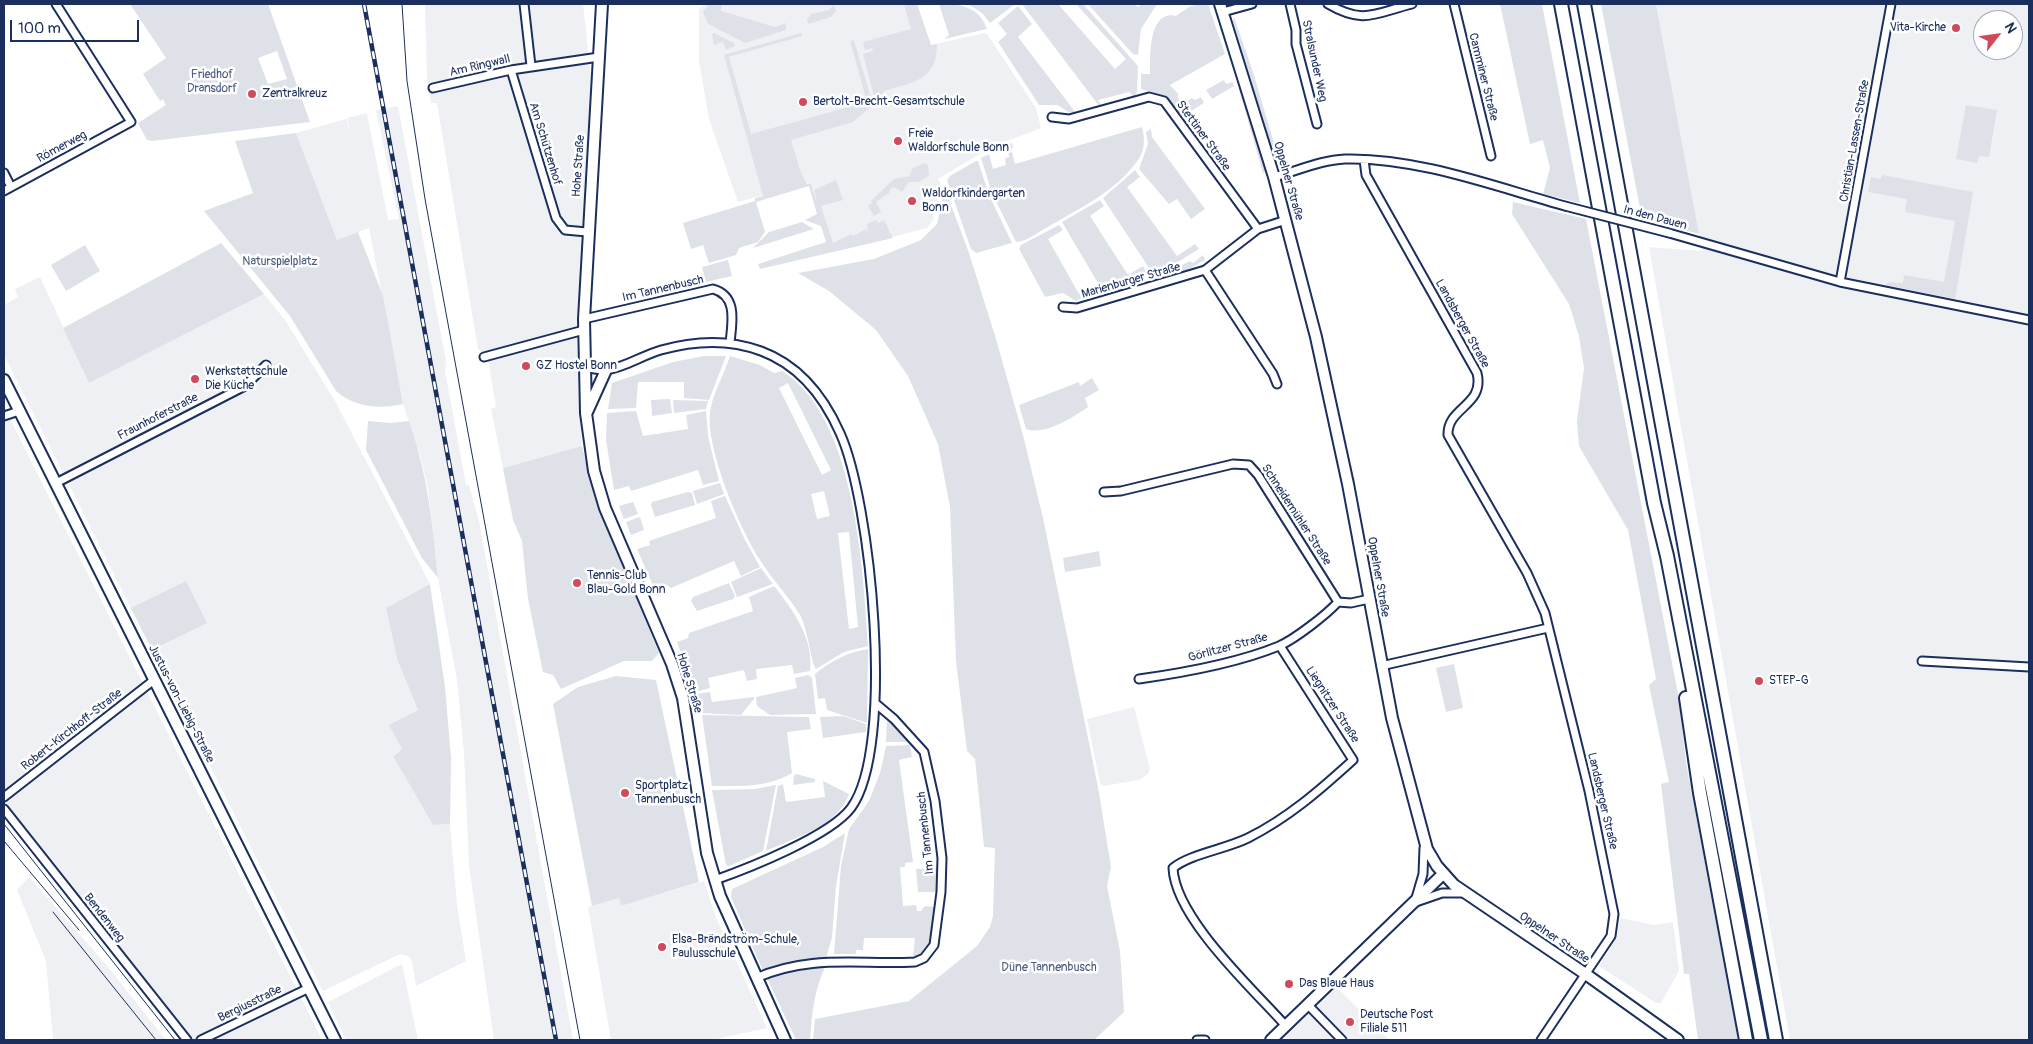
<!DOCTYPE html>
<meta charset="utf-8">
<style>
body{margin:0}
#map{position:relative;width:2033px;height:1044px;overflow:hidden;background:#fff;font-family:Pangolin,sans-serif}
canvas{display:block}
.frame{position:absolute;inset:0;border:5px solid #1b2f5e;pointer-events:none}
.north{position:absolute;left:1973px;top:10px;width:50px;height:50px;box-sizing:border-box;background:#fff;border:1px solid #a4acbf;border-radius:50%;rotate:60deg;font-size:14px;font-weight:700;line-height:20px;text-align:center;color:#1b2f5e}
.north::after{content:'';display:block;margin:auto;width:18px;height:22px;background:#d1495b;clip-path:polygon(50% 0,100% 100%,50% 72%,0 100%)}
.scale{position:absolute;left:10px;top:20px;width:129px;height:22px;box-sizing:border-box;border:2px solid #1b2f5e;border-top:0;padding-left:6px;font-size:15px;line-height:18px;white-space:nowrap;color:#1b2f5e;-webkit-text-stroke:4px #fff;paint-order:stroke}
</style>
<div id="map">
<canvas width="2033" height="1044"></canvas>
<div class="frame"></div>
<div class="north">N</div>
<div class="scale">100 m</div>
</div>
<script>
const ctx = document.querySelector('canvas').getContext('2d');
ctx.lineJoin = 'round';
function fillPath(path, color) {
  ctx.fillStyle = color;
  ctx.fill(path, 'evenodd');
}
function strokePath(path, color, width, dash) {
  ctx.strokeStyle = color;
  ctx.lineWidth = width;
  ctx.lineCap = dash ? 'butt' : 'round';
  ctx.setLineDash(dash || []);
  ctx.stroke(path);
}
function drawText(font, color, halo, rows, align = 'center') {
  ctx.font = font + ' Pangolin,sans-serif';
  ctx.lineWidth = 5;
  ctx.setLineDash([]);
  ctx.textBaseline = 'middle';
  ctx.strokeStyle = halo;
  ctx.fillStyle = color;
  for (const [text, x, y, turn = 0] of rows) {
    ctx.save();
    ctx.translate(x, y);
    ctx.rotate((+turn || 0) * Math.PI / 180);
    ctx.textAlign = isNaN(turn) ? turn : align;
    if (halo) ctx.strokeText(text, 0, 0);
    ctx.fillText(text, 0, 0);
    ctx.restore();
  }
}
fillPath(new Path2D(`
 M425,4h158l8,72 -14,242 1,67 4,61 -79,22 -12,-59 5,-2 -8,-48 -10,-10 -41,-246h-6l-4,-24z
 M706,4h211l14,41 54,-12 2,1 49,74 5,20 -50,19 -53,32 3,5 -8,36 -6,8 -93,24 -23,-70 -73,20 -29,-83 -10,-58v-52z
 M1656,4h373v1036h-239l-141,-793 53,4zM1983,20h30v30h-30z
 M398,106l48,255 -1,10 21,114h3l10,36 94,519h-79l-25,-174 -5,-113 -7,-73 -19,-102 -10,-89 -7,-31 -18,-54 -34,-176 -32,12 -41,-107 50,-14 4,14 -3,-15 20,-5 21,107 11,-1 -23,-109z
 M40,277l49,106 175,-89 21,26 50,81 95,183 -44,24 11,51 21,51 -28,15 12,24 -9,6 40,70 17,-1 7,81 9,56 -50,25 -4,-25 -4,-5 -8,-2 -77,37 -319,-636v-50l14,-8 -3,-8z
 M4,407l284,565 34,68h-128l-190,-240z
 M1134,707l16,62 -2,5 -9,6 -36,6 -3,-3 -13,-64z
 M29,877l75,85 62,78h-113l-7,-79 -29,-71z
 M704,881l11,34 52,113 -55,12h-101l-23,-133 31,-9 2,8z
 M1620,918l34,7 19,-3 6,49 -18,32h-5l-57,-37 18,-28z
 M402,964l16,76h-72l-18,-38z
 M1337,987l52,53h-100l-4,-3z`), '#eff0f4');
fillPath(new Path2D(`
 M130,4h138l42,118 -158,19 -5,-1 -9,-17 28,-18 -3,-6 -3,2 -17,-27 23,-16zM277,51l10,28 -19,5 -10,-26z
 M709,4h13l-1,7 54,16 11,-4v7l-41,13 -37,-19 -5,-12z
 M834,4l2,7 -5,6 -23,7 -1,-4 4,-6 18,-4z
 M904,4h13l14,41 6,-1c0,36 -23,38 -53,47l-8,13 -13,-50 10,-3 -1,-3 -7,2 -2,-8 48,-13z
 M939,4c21,0 40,2 48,25l-43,10 5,-4z
 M968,4h47l-25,19 -8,-10z
 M1022,4h36l57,65 11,-10 -50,-55h7l55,62 -1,26 -3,5 -5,-5 -31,8 4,6h-3z
 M1088,4h46l4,3 4,-3h15l-16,25 -3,26 -5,-1z
 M1198,4h10l17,50 -55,31 9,10 -2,1 5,8 10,-6 3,2 6,-3 3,6 -23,14 -17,-21 -23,-7v-15h9c0,-16 -2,-65 26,-58l13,-9z
 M1500,4h42l38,199 -37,-9 7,-26 -7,-28 -13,4z
 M1601,4h55l43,230 -57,-15z
 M1018,6l14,18 -14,13 58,76 -8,-1 -10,-7h-19l-41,-63 9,-8 -9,-11z
 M1234,17l19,55 28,95 -4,-2 -44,-144z
 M714,33l20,10 1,3 -9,4 -3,-8 -9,3 -2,-11z
 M801,33l1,3 -73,21 22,77 116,-32 -17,-61 4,-1 19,65 -20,17 -62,18 10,33 6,11 4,-1 6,20 -3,-13 22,-10 7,20 -22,6 12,37 18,-9 2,2 13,-7 2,5 -1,-10 9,-4 2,3 6,-3 9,18 -133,31 -2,-5 68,-22 -5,-16 -16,-6 12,-6 -8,-28 -53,16 9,30 -7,10 -19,6 -3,7 -27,8 -6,-18 -12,4 -8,-26 72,-22v-3l8,-2 -39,-141z
 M1224,80l2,4 7,-2 1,4 -22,13 -6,-9z
 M1241,87l27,85 -5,1 -24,-84z
 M1966,105l31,5 -8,47 -10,-1 -2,7 -21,-4z
 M1142,127c3,11 3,24 -4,33 -22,32 -60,49 -92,68 -9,5 -21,14 -30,14l-24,-49 -11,-35 8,-4 4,15 13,-4 -1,-7 4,-1 -1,-6 -6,1 -1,-5 11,-4 1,5 -2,1 4,15z
 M1151,129l1,8 53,72 -14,10 -14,-20 -8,5 -30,-35 9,-25 -2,-12z
 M296,133l41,107 21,-8 25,64 20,108c-23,5 -48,4 -67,-13l-46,-75 -86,-105 49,-18 -18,-52z
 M976,161h2l11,34 23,48 -36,10 -5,-4 -24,-69 3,-4z
 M924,163l4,2 1,11 -11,6h-9l-7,10 -8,-5 -3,1 -2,5 -13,9 5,10 -7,4 -6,-10 4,-3 -1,-2 23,-22 16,-3 2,-7z
 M1135,170l5,7 -13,10 50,69 18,-12 4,5 -39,24 -7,1 -50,-76z
 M1882,175l91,17 -18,107 -69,-14 3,-3 14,1 1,-8 40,7 11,-61 -50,-9 2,-13 -39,-7 3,-15 10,2z
 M945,189l24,64 27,86 27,96 20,83 55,269 13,80 -4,19 13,65 4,61 -30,28h-281l2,-21 94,-18 68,-55 13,-19 3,-11 2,-68 -11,-1 -9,-88 -8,-8 -11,-90 -6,-154 -12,-63 -30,-68 -32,-46 -47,-39 -31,-18 76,-14 47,-19 16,-16z
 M1100,200l4,6 -14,10 38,59 15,-9 3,6 -44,18 -40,-68z
 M1513,202l73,17 93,480 7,63 52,278h-40l-9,-66h-5l-23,-190 8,-2 -20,-97 7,-6 -28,-149 -49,-84 -2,-25 7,-53 -5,-32 -10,-32 -57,-90z
 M802,222l12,7 -61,19 16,-16z
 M1059,225l4,5 -15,9 31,55 16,-9 2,4 -21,12 -13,-8 -18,4 -26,-48 2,-4z
 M221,243l43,51 -175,89 -26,-55z
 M85,245l15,26 -34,20 -15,-26z
 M1203,255l2,5 -18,10v3l-29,8 -1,-4 33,-16 3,2z
 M728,260l4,16 -26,6 -4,-15z
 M1144,277l3,7 -41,12 -2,-4z
 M704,356h22l-17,44 -25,-2v-16h-46l-2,26 -28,1 4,-26 61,-21z
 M730,356l30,9 14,8 8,-2c73,45 81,196 86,275l-24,6 -28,17c-5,-6 -8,-40 -16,-54 -12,-19 -28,-36 -40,-55 -20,-31 -54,-110 -50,-147 2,-20 14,-37 20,-57zM788,383l43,87 -9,5 -43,-87zM824,491l6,25 -13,3 -6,-25zM849,532l9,95 -9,2 -11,-96z
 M1092,378l7,12 -14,8 3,9c-15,10 -43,29 -62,22l-7,-24 60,-23 1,4z
 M670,399l2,14 -20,3 -1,-16z
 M673,400l35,1 -2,8 -32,4z
 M636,411l7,25 45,-7 -2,-14 20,-4 2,25 11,45 -16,4 -5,-15 -67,21 -2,-5 -15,4 -8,-50 1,-27z
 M368,421l23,2 18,-2c19,55 23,100 29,157l-16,-20 -56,-108z
 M582,446l13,53 64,154 -7,8h-28l-63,28 -8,-14 -10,-3 -15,-73 -6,-58 -9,-21 -10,-52z
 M720,483l4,11 -27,10 -4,-13z
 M688,492l4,1 3,12 -40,12 -4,-12 1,-3z
 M725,496l20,44 15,27 -19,9 -7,-15 -63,27 -4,-3 -12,5 -18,-41 13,-4 -1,-4 67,-23 -5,-17z
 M633,502l5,12 -14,5 -5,-13z
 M640,517l4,13 -13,5 -5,-13z
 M1099,551l2,15 -36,6 -2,-14z
 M761,568l12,16 -36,13 -6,-15z
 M186,581l21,42 -55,27 -21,-42z
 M729,583l6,13 -2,3 -36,12 -6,-10 2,-4z
 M430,584l15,103 6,71 -1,66 -17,1 -40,-69 9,-7 -13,-24 29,-15 -21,-51 -11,-51z
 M774,586c19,24 40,52 36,85l-16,3 -2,-9 -36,4 1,10 -10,2 -3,-11 -36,8 2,10 -15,4 -18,-50 11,-4 1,-5 64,-22 -4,-14z
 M868,649l-1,74 -40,-13 -2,-12 -7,1 -3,-25c16,-13 33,-22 53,-25z
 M1454,664l9,44 -17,4 -10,-44z
 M808,675l4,3 4,36 -46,1 -13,-9 -1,-9 41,-9 -2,-10z
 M616,676l40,4 43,202 -78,24 -2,-8 -27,8 -39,-202 25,-17z
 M710,692l2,10 42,-5v2l-13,16 -41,-2 -4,-19z
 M882,711l29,31h-25l1,-23z
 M702,715l107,2 2,12 -24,3 5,41c-25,15 -51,13 -80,13z
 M843,716l23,8v8l-43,6 -3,-21z
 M910,745l2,12 -13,3 14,102 -8,1v4h-5l3,39 13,-1 1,6h4l4,-5 10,1c-3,18 -1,45 -22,50l2,-19h-51l-1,12h-7v4h-22l7,-88 8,-37 20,-28 11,-28 6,-27z
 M796,774l19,5v3l-22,3 1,-9z
 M823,781l26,13c-11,32 -55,44 -83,57l12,-65 5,-2 3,18 39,-5z
 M776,785l-13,66 -34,15 -3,-1 -14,-75 43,-1z
 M845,833l-9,53 -4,52 -6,20c-23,0 -41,4 -63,13l-32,-74 1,-8 91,-42z
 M937,868v24h-19l-2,-23z
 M826,965c-12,25 -14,48 -16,75h-14l-29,-62 13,-7z`), '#dee1e7');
const street = new Path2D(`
 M524,4l7,62
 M1290,4l6,26v14l21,80
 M1328,4c36,21 47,9 84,0
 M1454,4l37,152
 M1223,12l29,-8
 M511,70l45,148 9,12 22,2
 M433,88l78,-18 88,-13
 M1052,117l17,2 80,-22 15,4 94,128
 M1364,160l2,15 111,198c8,33 -30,34 -29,62l79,138 18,40 44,178 25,123 -3,22 -70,104
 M4,173l7,14
 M1274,177c23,-6 47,-17 71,-18 72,-2 151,28 220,47
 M4,191l127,-69 -75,-118
 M1669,233l171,49 189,38
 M1205,270l68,104 4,10
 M1840,282l51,-278
 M1063,307l14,1 128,-38 53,-41 28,-9
 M584,319l129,-30c25,7 19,33 17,54
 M484,357l100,-27
 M585,368c6,0 14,2 21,2 18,-2 37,-15 55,-20 32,-9 68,-11 100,1 38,14 63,46 79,82 31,68 56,314 11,375 -21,28 -102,60 -136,72
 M4,416l15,-5
 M56,483l189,-97 21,-21
 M1104,492l17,-1 112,-27 16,1 9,10 80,127 13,1 18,-4
 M1280,646l73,114c-33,30 -65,58 -105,78 -22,11 -58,16 -75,30 2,50 80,121 113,158
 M1922,661l107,6
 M1381,666l167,-38
 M1139,679c43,-6 101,-17 140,-33 16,-7 47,-31 59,-44
 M4,797l150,-117
 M4,809l183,231
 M1416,898l7,-24 1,-26
 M1416,902l26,-9h21
 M756,978c55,-24 102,-13 159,-16l9,-4 10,-13 7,-53 1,-34 -7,-57 -11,-49 -30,-33 -19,-16
 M1308,1005l34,35
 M201,1040l108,-52
 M1197,1040h8`);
const secondary = new Path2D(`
 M602,4l-18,315 2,94 8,58 11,37 67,156 11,34 24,155 13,43 65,144
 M1220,4l54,173 42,160 32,147 44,234 35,131 10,17 17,19 133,90 91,65
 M4,380l331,660
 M587,412l19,-42
 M1271,1040l172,-166`);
const highway = new Path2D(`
 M1561,4l93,499 13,53 94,484
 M1584,4l192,1036
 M1686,698l14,95 46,247`);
strokePath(street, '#1b2f5e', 11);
strokePath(secondary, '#1b2f5e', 14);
strokePath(highway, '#1b2f5e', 16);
strokePath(street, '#fff', 7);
strokePath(secondary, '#fff', 10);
strokePath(highway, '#fff', 12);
strokePath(new Path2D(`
 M402,4l5,77 18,118 155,841
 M4,824l171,216
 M4,841l75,89
 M53,912l103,128`), '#1b2f5e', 1);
const rail = new Path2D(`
 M364,4l192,1036`);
strokePath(rail, '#1b2f5e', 4.5);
strokePath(rail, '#fff', 2.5, [8]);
const streetBridge = new Path2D(`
 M1565,206l104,27`);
strokePath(streetBridge, '#1b2f5e', 11, []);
strokePath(streetBridge, '#fff', 7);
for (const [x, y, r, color] of [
 [1956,28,5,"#d1495b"],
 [252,94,5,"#d1495b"],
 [803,102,5,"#d1495b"],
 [898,141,5,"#d1495b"],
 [912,201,5,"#d1495b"],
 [526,366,5,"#d1495b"],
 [195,379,5,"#d1495b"],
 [577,583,5,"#d1495b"],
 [1759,681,5,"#d1495b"],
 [625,793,5,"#d1495b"],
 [662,947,5,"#d1495b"],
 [1289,984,5,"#d1495b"],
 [1350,1022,5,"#d1495b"]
]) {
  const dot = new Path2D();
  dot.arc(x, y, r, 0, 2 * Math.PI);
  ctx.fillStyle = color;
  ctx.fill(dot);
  strokePath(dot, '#fff', 2);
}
drawText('12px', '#1b2f5e', '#fff', [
 ["Vita-Kirche",1946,28,"right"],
 ["Zentralkreuz",262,94],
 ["Bertolt-Brecht-Gesamtschule",813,102],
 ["Freie",908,134],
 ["Waldorfschule Bonn",908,148],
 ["Waldorfkindergarten",922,194],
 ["Bonn",922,208],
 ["GZ Hostel Bonn",536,366],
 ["Werkstattschule",205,372],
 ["Die Küche",205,386],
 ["Tennis-Club",587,576],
 ["Blau-Gold Bonn",587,590],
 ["STEP-G",1769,681],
 ["Sportplatz",635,786],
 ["Tannenbusch",635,800],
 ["Elsa-Brändström-Schule,",672,940],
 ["Paulusschule",672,954],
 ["Das Blaue Haus",1299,984],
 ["Deutsche Post",1360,1015],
 ["Filiale 511",1360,1029]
], 'left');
drawText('12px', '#1b2f5e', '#fff', [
 ["Stralsunder Weg",1314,61,78],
 ["Am Ringwall",480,66,-13],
 ["Camminer Straße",1483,77,76],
 ["Stettiner Straße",1203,136,54],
 ["Christian-Lassen-Straße",1855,141,-80],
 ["Am Schützenhof",545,144,73],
 ["Römerweg",62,147,-28],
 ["Hohe Straße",579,166,-86],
 ["Oppelner Straße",1288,181,74],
 ["In den Dauen",1655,218,15],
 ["Marienburger Straße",1131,281,-16],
 ["Im Tannenbusch",663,289,-13],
 ["Landsberger Straße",1462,324,61],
 ["Fraunhoferstraße",158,417,-27],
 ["Schneidemühler Straße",1296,515,57],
 ["Oppelner Straße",1378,577,80],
 ["Görlitzer Straße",1228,648,-15],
 ["Hohe Straße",689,683,73],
 ["Justus-von-Liebig-Straße",181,704,63],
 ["Liegnitzer Straße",1332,705,57],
 ["Robert-Kirchhoff-Straße",72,730,-38],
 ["Landsberger Straße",1602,801,77],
 ["Im Tannenbusch",926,833,-96],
 ["Bendenweg",104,918,52],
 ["Oppelner Straße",1554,938,34],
 ["Bergiusstraße",250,1004,-26]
]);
drawText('12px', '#4c5c80', '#fff', [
 ["Friedhof",212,75],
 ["Dransdorf",212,89],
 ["Naturspielplatz",280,262],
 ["Düne Tannenbusch",1049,968]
]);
</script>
